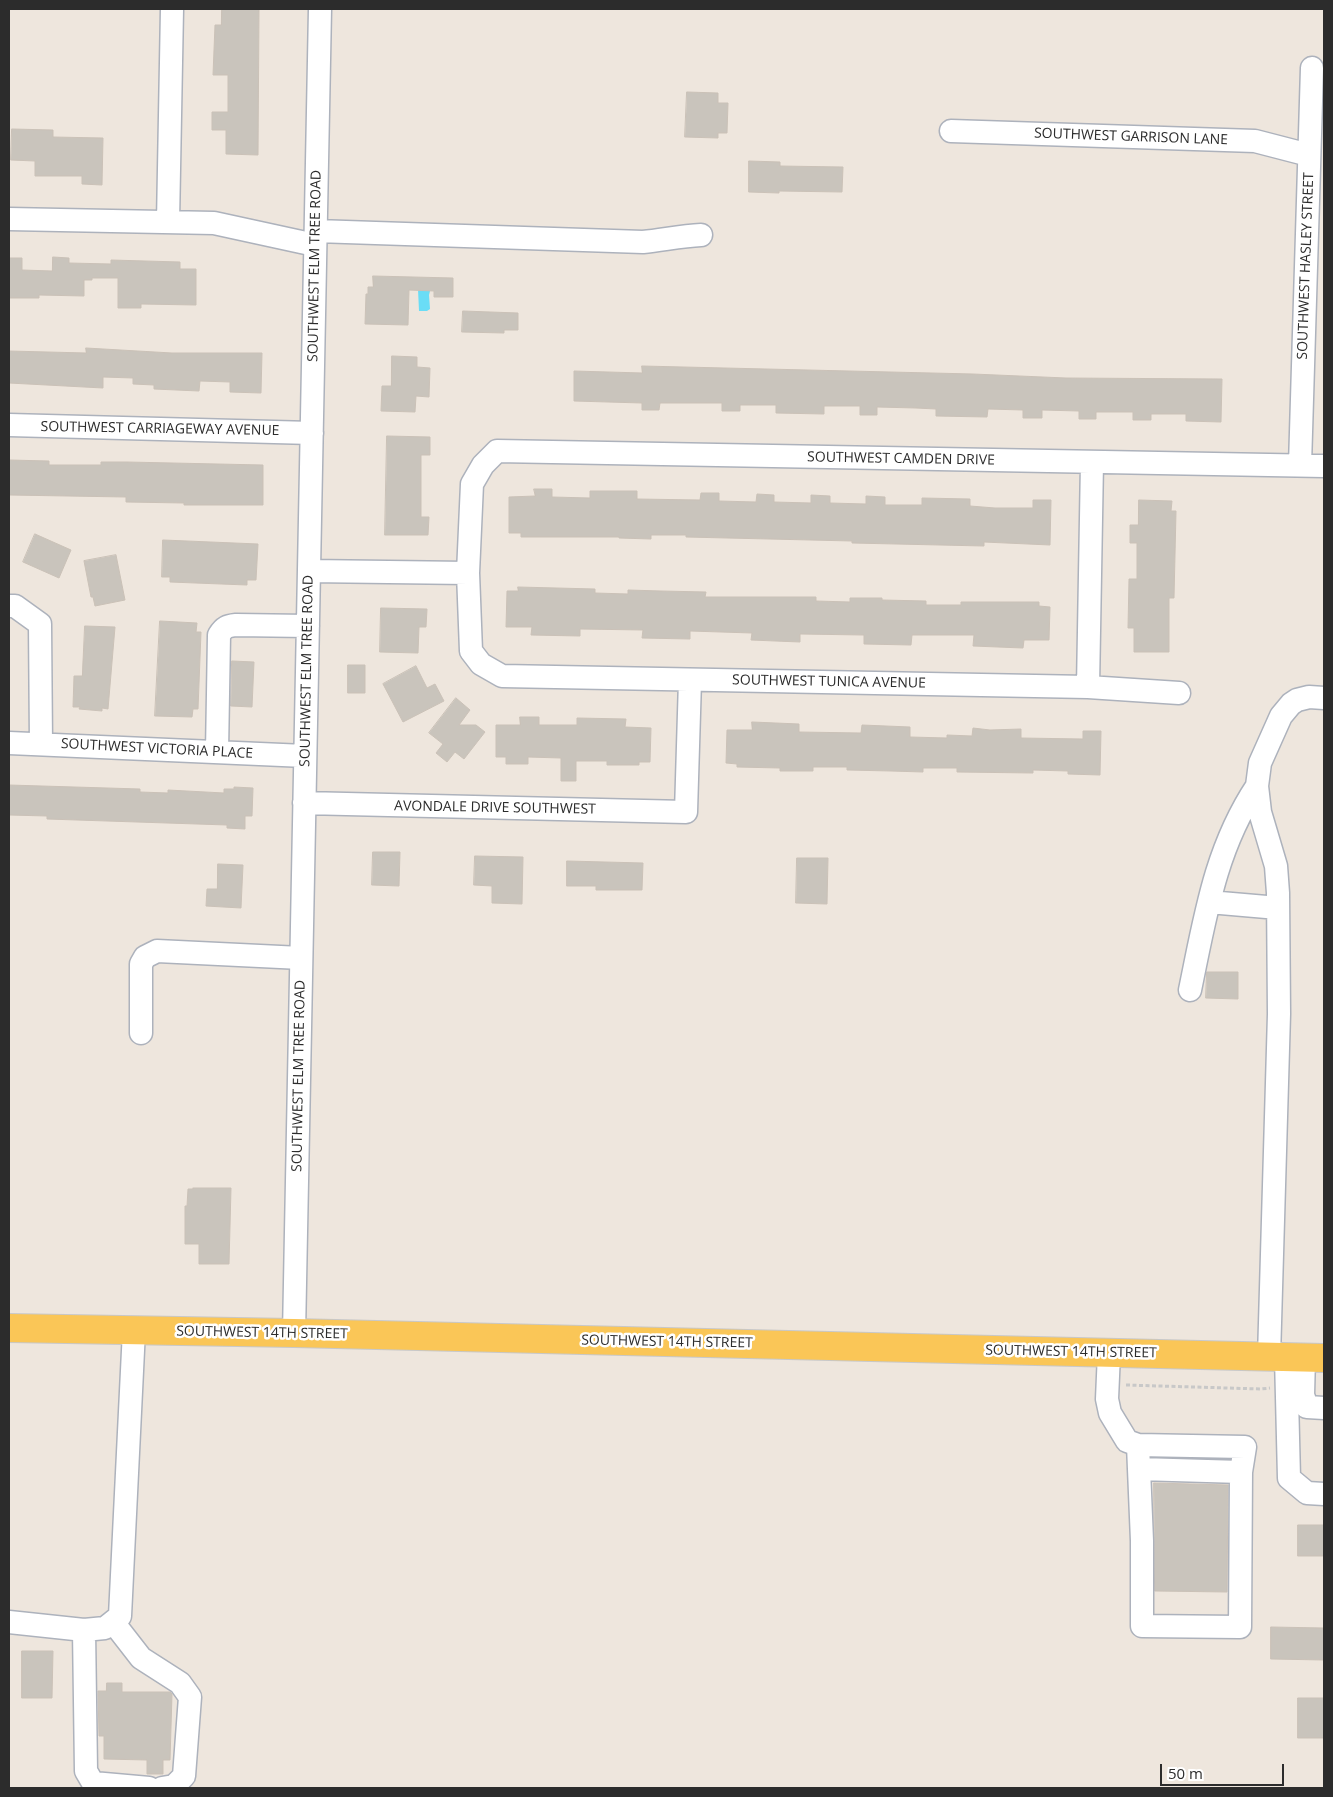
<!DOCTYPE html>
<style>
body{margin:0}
#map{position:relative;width:1333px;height:1797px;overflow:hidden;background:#eee6dd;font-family:"Open Sans",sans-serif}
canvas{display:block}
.frame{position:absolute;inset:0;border:10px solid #2c2c2c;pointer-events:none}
.scale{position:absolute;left:1160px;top:1764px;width:124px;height:22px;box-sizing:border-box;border:2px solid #2c2c2c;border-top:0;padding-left:6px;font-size:15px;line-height:18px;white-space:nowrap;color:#2c2c2c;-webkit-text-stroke:4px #fff;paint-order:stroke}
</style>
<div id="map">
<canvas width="1333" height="1797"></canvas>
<div class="frame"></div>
<div class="scale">50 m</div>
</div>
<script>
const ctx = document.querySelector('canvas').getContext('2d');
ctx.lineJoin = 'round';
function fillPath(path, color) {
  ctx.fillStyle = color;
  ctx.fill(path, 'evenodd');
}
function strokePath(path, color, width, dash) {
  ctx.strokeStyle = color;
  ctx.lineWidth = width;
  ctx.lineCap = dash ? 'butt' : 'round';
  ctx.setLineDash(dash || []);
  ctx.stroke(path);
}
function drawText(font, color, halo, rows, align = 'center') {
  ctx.font = font + ' "Open Sans",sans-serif';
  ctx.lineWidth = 5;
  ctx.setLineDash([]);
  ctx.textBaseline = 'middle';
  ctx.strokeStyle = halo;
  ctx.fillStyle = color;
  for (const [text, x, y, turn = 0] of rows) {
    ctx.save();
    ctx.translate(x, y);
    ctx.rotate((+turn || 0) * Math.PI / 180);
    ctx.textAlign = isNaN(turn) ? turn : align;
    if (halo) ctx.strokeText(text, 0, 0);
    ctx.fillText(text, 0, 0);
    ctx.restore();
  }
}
fillPath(new Path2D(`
 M431,287l-2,8 1,14 -3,2h-8l-1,-22z`), '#6addf6');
const building = new Path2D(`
 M222,9h37l-1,146 -32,-1v-24h-14v-18h16v-37h-15l2,-50h6z
 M687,92l31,1v10h10l-1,30h-9v5l-33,-1z
 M12,129l41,1v7l50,1 -1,47 -20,-1v-8h-47v-15l-24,-1z
 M749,161l31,1v4l63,1 -1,25 -63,-1v2l-30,-1z
 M53,257l16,1v5l42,1v-4l69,2v7h16v36l-55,-1v4h-23v-30h-26v2h-8v16l-45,-1v3h-30v-40h13v12l30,1z
 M373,276l80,2v19h-19v-6l-25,-1 -1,35 -43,-1 1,-30h2v-7h5z
 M463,311l55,2v17h-14v3l-42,-1z
 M86,348l86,5h90l-1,40 -31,-1v-10l-30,-1 -1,10 -45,-2v-4l-21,-1v-6l-30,-1v11l-94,-5v-32l77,2z
 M392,356l25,1v10l13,1 -1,29 -13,-1 -1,16 -34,-1 1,-25h9z
 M642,366l331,8 93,4 156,1 -1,43 -35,-1v-7h-35v6h-18v-8h-37v7h-17v-8l-37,-1v8h-19v-8l-35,-1 -1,8 -51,-1v-7l-20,-1 -39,-1v8h-17v-9h-36v8l-48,-1v-8h-36v6h-18v-8h-62l-1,7h-17v-7l-68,-2v-30l68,2z
 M387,436l43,1v18h-9v62h8l-1,18h-43z
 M9,460l40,1v4h52v-3h26l136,3v40h-79v-2l-58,-1v-5l-117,-2z
 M534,489h18v8l38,1v-7h47v8l63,1 1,-7h18v8l37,1 1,-8 17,1v7l37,1v-8l19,1v7l36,1v-8l19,1v8h37v-7l48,1v7l25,2h38v-8h18l-1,45 -66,-3v4l-132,-3v-2l-166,-4v-2h-35v4l-32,-1v-1h-98v-4h-12v-36l26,-1z
 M1139,500l33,1 -1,10h5l-2,87h-5v54h-35v-24h-6l1,-49h8v-36h-7v-18h8z
 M35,534l36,16 -12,28 -36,-16z
 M163,540l95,4 -2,36h-9v5l-77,-3v-5h-8z
 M116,555l9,45 -30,6 -2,-9h-2l-7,-36z
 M518,587l77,2v4l33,1v-4l33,1 45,1 -1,5h111v4l34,1v-4h32v2l44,1v4h35v-3h78v4l11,1 -1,33h-25l-1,8 -50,-2 1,-11h-62l-1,10 -47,-1v-9l-64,-1v8l-49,-2 1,-7 -62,-2v8l-48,-1 1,-8 -63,-1v7l-49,-1 1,-8h-26l1,-36h11z
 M381,608l46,1 -1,18h-7l-1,26 -38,-1z
 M160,621l37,2 -1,9h5l-3,77h-5l-1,8 -37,-1z
 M85,626l30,1 -7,82 -6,-1v3l-23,-2 1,-2h-7l1,-31h8z
 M232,661l22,1 -2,45 -21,-1z
 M348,665h17v28h-17z
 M416,666l11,22 8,-4 9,17 -41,21 -20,-38z
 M456,698l14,12 -11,15h17l9,7 -21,27 -9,-7 -8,10 -11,-9 7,-9 -14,-11z
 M520,717h19v8h38v-7l49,1 -1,8 26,1 -1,34h-11v3h-32v-4h-31v20h-15v-23l-33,-1v7h-22v-7h-10v-32h24z
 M752,722l47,2v8l62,1 1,-8 48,2v10l37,1v-3l25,1 1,-8 17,2 31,-1v9l62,1v-8h18l-1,44 -32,-1v-3l-35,-1v3l-76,-1v-4h-34v4l-32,-1 -44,-1v-3h-34v4h-33v-3l-43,-1v-3l-11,-1 1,-33h25z
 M9,785l131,4v3l28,1v-3l56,3v-4h10v-2l19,1 -1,28h-7v13l-18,-1v-3l-180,-6v-3l-38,-1z
 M373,852h27l-1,34 -27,-1z
 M475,856l48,1 -1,47 -30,-1v-17l-18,-1z
 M797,858h31l-1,46 -31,-1z
 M567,861l76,2 -1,27h-46v-4h-29z
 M218,864l25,1 -2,43 -35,-2 1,-17h10z
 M1207,972h31v27l-32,-1z
 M193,1188h38l-2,76h-30v-20h-14v-38h2l1,-17h5z
 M1154,1483l74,2 -1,107 -72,-1z
 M1298,1525h26v31h-26z
 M1271,1627l53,1v32l-53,-1z
 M22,1651h31l-1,47h-30z
 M107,1683h15v9h48l2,2 -2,66h-7v14h-16v-14l-43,-1v-23h-5l-1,-45h8z
 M1298,1698h26v40h-26z`);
fillPath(building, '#c9c4bc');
strokePath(building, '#cac1b7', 1);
const minor = new Path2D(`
 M951,131l304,10 54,14
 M9,219l205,4 101,22
 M168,222l4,-213
 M316,231l327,11c20,-2 38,-6 58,-7
 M9,425l303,8
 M1300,465l12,-397
 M309,571l159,2
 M9,606h6l25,18 1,120
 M1088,687l4,-225
 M1179,693l-91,-6 -586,-11 -21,-12 -10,-13 -3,-78 4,-89 11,-19 14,-14 827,15
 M9,743l296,13
 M217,752l2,-117c5,-8 8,-9 17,-10l72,1
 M304,803l382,9 4,-132
 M1209,902l69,6
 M1190,990c15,-72 25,-141 67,-204
 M141,1033v-69l4,-7 12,-6 144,7
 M294,1333l26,-1324
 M1109,1353l-2,46 3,14 17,28 11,4 4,96v85l98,1 1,-155 4,-25 -107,-2
 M1269,1357l10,-343 -1,-121 -2,-27 -16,-54 -3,-26 3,-23 21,-47 10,-12 6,-4 12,-3 15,1
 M1286,1357l3,121 18,15 17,1
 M1304,1357l-1,38 4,12 17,1
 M1139,1469l102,3
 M9,1622l75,8 21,-2 15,-12 14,-286
 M113,1622l28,36 39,25 10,14 -6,79 -10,10 -12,2
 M84,1630l2,141 7,12 56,5`);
const major = new Path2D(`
 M9,1328l285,5 1030,25`);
strokePath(minor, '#adb2bc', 25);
strokePath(major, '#c8c8c8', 30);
strokePath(new Path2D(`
 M1126,1385l135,4 9,-1`), '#c8c8c8', 3, [4, 2.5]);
strokePath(minor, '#fff', 22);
strokePath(major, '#fac657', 28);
drawText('14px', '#2c2c2c', '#fff', [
 ["SOUTHWEST GARRISON LANE",1131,137,2],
 ["SOUTHWEST ELM TREE ROAD",315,266,-89],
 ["SOUTHWEST HASLEY STREET",1306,266,-88],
 ["SOUTHWEST CARRIAGEWAY AVENUE",160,429,1],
 ["SOUTHWEST CAMDEN DRIVE",901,459,1],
 ["SOUTHWEST ELM TREE ROAD",307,671,-89],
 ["SOUTHWEST TUNICA AVENUE",829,682,1],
 ["SOUTHWEST VICTORIA PLACE",157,749,3],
 ["AVONDALE DRIVE SOUTHWEST",495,808,1],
 ["SOUTHWEST ELM TREE ROAD",299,1076,-89],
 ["SOUTHWEST 14TH STREET",262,1333,1],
 ["SOUTHWEST 14TH STREET",667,1342,1],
 ["SOUTHWEST 14TH STREET",1071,1352,1]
]);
</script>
